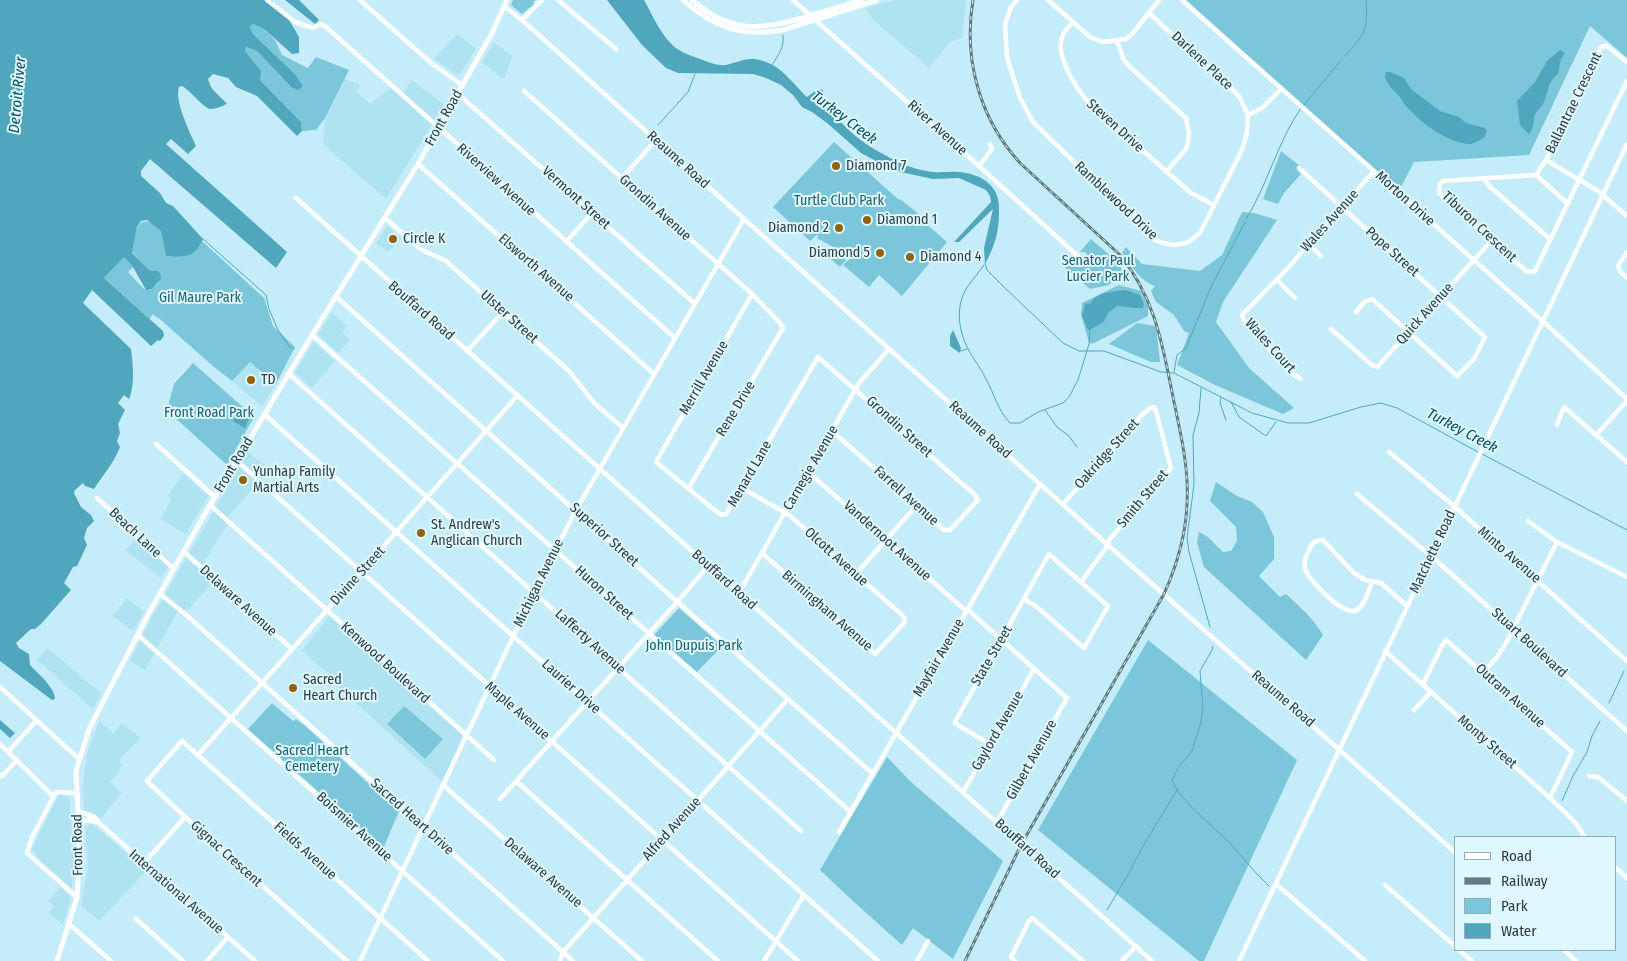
<!DOCTYPE html>
<style>
body{margin:0}
#map{position:relative;width:1627px;height:961px;overflow:hidden;background:#c4edf9;font-family:"Fira Sans Condensed",sans-serif}
canvas{display:block}
.legend{position:absolute;left:1454px;top:836px;width:162px;height:115px;box-sizing:border-box;background:#dff7fe;border:1px solid #97acb2;margin:0;padding:6px 9px;list-style:none;font-size:15px;color:#2c3c41}
.legend li{display:flex;align-items:center;gap:10px;height:25px}
.legend b{width:25px;border:1px solid #97acb2}
</style>
<div id="map">
<canvas width="1627" height="961"></canvas>
<ul class="legend">
<li><b style="height:6px;background:#fff"></b>Road</li>
<li><b style="height:6px;background:#627b82"></b>Railway</li>
<li><b style="height:14px;background:#7cc6da"></b>Park</li>
<li><b style="height:14px;background:#50a7bd"></b>Water</li>
</ul>
</div>
<script>
const ctx = document.querySelector('canvas').getContext('2d');
ctx.lineJoin = 'round';
function fillPath(path, color) {
  ctx.fillStyle = color;
  ctx.fill(path, 'evenodd');
}
function strokePath(path, color, width, dash) {
  ctx.strokeStyle = color;
  ctx.lineWidth = width;
  ctx.lineCap = dash ? 'butt' : 'round';
  ctx.setLineDash(dash || []);
  ctx.stroke(path);
}
function drawText(font, color, halo, rows, align = 'center') {
  ctx.font = font + ' "Fira Sans Condensed",sans-serif';
  ctx.lineWidth = 4;
  ctx.setLineDash([]);
  ctx.textBaseline = 'middle';
  ctx.strokeStyle = halo;
  ctx.fillStyle = color;
  for (const [text, x, y, turn = 0] of rows) {
    ctx.save();
    ctx.translate(x, y);
    ctx.rotate((+turn || 0) * Math.PI / 180);
    ctx.textAlign = isNaN(turn) ? turn : align;
    if (halo) ctx.strokeText(text, 0, 0);
    ctx.fillText(text, 0, 0);
    ctx.restore();
  }
}
fillPath(new Path2D(`
 M895,0h71l-4,38 -12,4 -21,26 -56,-48 -7,-12z
 M457,34l19,15 -17,27 -25,-17z
 M494,42l18,14 -6,19 -3,4 -21,-17z
 M344,79l17,6 -5,6 14,13 23,-18 10,7 9,-13 32,25 -58,94 -63,-55 2,-26z
 M387,226l15,13 -14,13 -12,-9z
 M332,313l14,12 -3,8 7,7 -12,13 -20,-18z
 M314,342l21,19 -23,27 -17,-16z
 M250,362l26,22 -14,22 -30,-25z
 M248,452l17,13 -8,10 5,4 -34,37 4,4 -9,11 -20,33 14,14 -28,31 -11,2 -33,59 -15,-9 22,-44z
 M183,473l25,23 -22,38 -26,-15 11,-18 -3,-5z
 M141,535l30,27 -10,16 -36,-28z
 M127,598l17,14 -11,19 -21,-15z
 M329,616l133,119v3l-20,44 -104,-96 1,-2 -37,-34z
 M47,648l54,45 -8,16 -56,-49z
 M99,721l15,13 7,-11 20,15 -22,22 3,6 -12,16 12,11 -21,25 -17,-8 -1,-27 4,-29z
 M59,794l10,3 5,63 -2,29 -30,-26 -10,-14z
 M92,824l55,46 -48,51 -18,-16 7,-39 -3,-39z
 M60,887l11,10 -8,28 -14,-12 5,-6 -5,-6z`), '#b0e3f1');
fillPath(new Path2D(`
 M513,0h22l-2,2 1,2 -12,10 -11,-9z
 M1186,0h441v58l-37,-32 -61,129 -115,7 -15,29z
 M253,24l11,5 11,11 7,15 26,13 8,-11 33,13 -24,48 -9,12 -14,1 -1,-9 -41,-42 -15,-29 1,-4 11,4 34,36 12,-1 -8,-12 -42,-40 -3,-7z
 M834,142l65,58 1,-1 25,20 -1,3 23,20 -45,54 -23,-21 -10,12 -26,-22 9,-8 -4,2 -3,-3 2,-2 -9,-6 -5,-1 13,13 -6,7 -14,-12 7,-8 -16,-9 1,-2 -1,-1 -7,6 -37,-34z
 M1281,151l19,15 -3,4 4,4 -17,19 -6,11 -15,-5z
 M165,207l99,91 9,28 22,21 -19,37 -26,-22 -18,19 -18,-14 -53,-47 -9,-6 -2,5 -46,-41 20,-21 9,10 -5,5 16,17 7,1 8,-8 -27,-30c4,-11 1,-37 20,-29z
 M1242,212l12,1 23,7 -54,82 -7,20 33,46 45,40 -11,6 -68,-29 -38,-20 12,-32 -5,-2 -10,-16 -18,-13 -5,-11 4,-5c-15,-5 -24,-21 -33,-33l4,-6 16,17 58,7 22,-16z
 M1091,239l28,24 3,8 -13,14 -19,4 -25,-21 10,-12 1,6 2,2 9,-10 -2,-2h-5z
 M1119,285l22,6 7,15v10l-56,28 -3,-2 -8,-27 1,-12z
 M1137,323l19,3 4,36h-9l-42,-18z
 M193,363l61,54 -27,48 -55,-50 -3,-13 5,-18z
 M1216,482l21,14 15,6 11,10 11,25v22l-15,17 21,21 6,-3c14,13 27,24 37,41l-17,25 -102,-93 -7,-25 2,-10 9,5 15,15 8,-1 6,-10 -1,-14 -26,-26z
 M679,608l43,38 -25,26 -43,-37z
 M1148,640l149,120 -93,201h-5l-161,-131z
 M272,703l21,18 3,-2 8,6 95,86 -16,38 -135,-120z
 M404,706l39,33 -18,20 -38,-35z
 M887,757l24,25 92,79 -50,98 -40,-31 -11,17 -48,-43 -34,-32z`), '#7cc6da');
fillPath(new Path2D(`
 M0,0h271l17,18 11,19v16l-7,1 -28,-25 -11,-5 -3,3 3,7 42,40 8,12 -5,4 -7,-3 -34,-36 -11,-4 -1,4 16,20 -1,9 41,42 1,9 -5,5 -40,-40 -21,-9 -8,-9 -15,-4 -5,5c3,13 12,16 19,25 -5,2 -11,5 -16,5 -7,0 -21,-19 -29,-23l-3,1c-5,13 11,46 17,59l-8,8 -17,-15 -5,5 121,108 -11,16 -126,-109 -9,12v5l19,17 6,10 7,3 30,33c-9,19 -17,18 -37,17l-5,-25 -14,-11 -6,1 -4,6 -5,26 18,18h7l3,2 1,6 -9,10 -6,1 -13,-23 -9,-10 -20,21 59,53 1,5 -4,5 -2,-1 -7,6 -59,-56 -9,13 48,46c2,15 4,36 -2,50l-5,-4 -6,8 7,7 -7,14 2,9 -3,8 3,6c-6,16 -17,28 -26,42l-9,-3 -2,-3 -8,7 -1,3 7,14 10,8 3,6 -7,7 -3,10 3,7 -10,21 -4,1 -9,16 7,7 -30,34 -6,5h-4l-15,14 3,5 10,6 1,11c8,9 24,21 25,34l-3,1 -52,-39z
 M285,0h14l20,20 -4,4z
 M607,0h37c9,16 19,40 35,50 6,4 14,6 21,9 8,3 17,7 26,6 14,-3 22,-9 37,-4 20,6 30,23 44,36l11,-8 5,1 -1,5 -6,9c14,7 24,17 35,28 14,13 33,23 49,31 9,4 23,8 33,9 9,1 18,-1 27,0 24,3 41,15 39,41 0,19 -5,35 -14,51l-1,-16 9,-39 -34,33h-5l37,-40 -1,-6 -4,-6 -27,-12 -26,1 -28,-6 -16,-5 -28,-15 -34,-30 -15,-11 -10,-5 -9,-12 -12,-10 -15,-7 -13,-4 -75,-1 -12,-5 -24,-23z
 M1560,50l5,3 -4,6 -3,15c-10,6 -10,19 -14,28 -2,5 -7,8 -9,13 -2,7 -1,13 -6,19l-9,-9 -3,-24 18,-19 12,-21z
 M1386,72h4l14,6 7,11 29,22 19,6 7,6 19,5 2,3 -3,7c-5,2 -12,7 -17,6 -21,-3 -45,-20 -59,-36 -4,-3 -6,-8 -9,-12 -6,-6 -11,-11 -14,-19z
 M1126,290l14,5 4,9 -1,4h-8l-18,-2 -9,7 -4,9 -14,8h-2l-6,-14 3,-12 6,-1c5,-11 24,-12 35,-13z
 M953,330l8,18 -1,5 -10,-7v-10z
 M238,414l1,4 3,2 4,-4 3,2 -4,10 -12,-7z
 M0,720l15,13 -5,5 -10,-9z`), '#50a7bd');
strokePath(new Path2D(`
 M1345,56c20,-23 23,-25 21,-56
 M772,65c6,-9 13,-19 11,-30
 M1304,105l37,-45
 M658,125l30,-33 7,-18
 M1246,219c22,-35 31,-76 55,-111
 M203,239l63,56 3,14 9,21 11,16 5,3
 M985,263l2,7 18,18 58,55 16,8h25l57,21 13,1 78,40 36,10h21l52,-16 20,-4 16,5 81,44
 M984,265c-5,7 -11,14 -16,21 -13,19 -10,43 0,63 5,10 13,19 18,30 9,16 11,30 24,44h10l18,-11 25,-9 6,-6 9,-17 11,-36 1,-14
 M961,351l6,-2
 M1174,372l3,-17 9,-7 25,-61 34,-65
 M1201,388l-2,25 -6,22 1,49 -7,54 2,14 21,75
 M1221,397l-1,6 6,17
 M1231,402l8,15 27,19 10,-14
 M1045,410l12,17 12,9 8,11
 M1482,454l145,76
 M1213,646l-1,4 -12,21 3,36 -2,15 -9,29 -14,17 -6,12c6,19 43,48 58,63 13,15 25,30 39,43
 M1609,703l15,-32
 M1562,801l11,-25 14,-24 5,-16 8,-15
 M1107,910l23,-39 13,-25 34,-56`), '#50a7bd', 1);
strokePath(new Path2D(`
 M267,0l28,22 18,6 8,-4 5,3 349,311
 M360,0l71,63 31,22
 M558,0l58,49
 M793,0l186,166 101,92
 M1017,0l-6,7 -6,17 2,33 13,41 13,24 39,38 66,58 11,17 6,5 8,3 11,2 13,-2 13,-10 42,-83 5,-17 1,-18 14,-7 19,-19
 M1048,0l42,37 13,5 23,-3 7,-6 26,-33
 M1182,0l366,326 79,73
 M505,7l17,13 586,525 348,308
 M1149,13l90,83 9,19
 M522,20l20,-20
 M1073,23c-4,3 -8,7 -10,12 -10,20 15,56 28,70l100,88 23,12
 M1117,41l6,17 5,7 58,53 3,15 -1,9 -2,7 -20,23
 M1627,62l-20,-16 -6,1 -55,113 -10,15 -93,6 -3,3 -1,9 87,78 4,1 5,-1 92,-190
 M524,91l228,203 28,29 3,5 -95,161
 M457,93l237,210
 M1546,160l52,31 29,25
 M418,164l236,210
 M979,166l13,-17 -2,-5
 M1299,168l186,169 -11,22 -17,17 -85,-77 -8,3 -8,10
 M1536,175l32,29
 M622,178l34,-38
 M1485,178l3,7 62,54
 M296,198l856,763
 M385,218l37,32 24,11 123,110 25,32 29,25
 M566,242l26,-29
 M1309,244l12,12
 M1627,252l-9,14 2,5 7,7
 M1277,280l18,18
 M752,294l-96,168 61,50 5,3 4,-1 92,-157 157,138 3,5 -28,30h-6l-112,-99
 M336,297l5,4 332,297 199,175
 M1331,329l41,36 5,2 115,-127
 M312,335l539,477
 M467,351l36,-39
 M288,373l513,458
 M1301,379l-10,-6 -46,-50 -3,-8 44,-45 88,-99
 M264,414l614,547
 M1557,425l7,-18 63,55
 M1596,435l31,-34
 M156,444l59,53
 M1389,452l65,54 173,155
 M236,460l562,501
 M808,472l158,139
 M742,488l47,27 113,100 3,4 -1,4 -29,31 -113,-101
 M1357,494l81,68 189,169
 M97,498l77,71
 M1063,504l78,-88 8,-7 5,-2 2,4 15,57 -62,72 -1,5 -27,37
 M210,505l284,255
 M1528,521l29,21 70,35
 M184,552l108,97
 M856,574l60,-68
 M1372,582c-3,8 -7,23 -15,28 -13,7 -47,-28 -52,-41 -2,-6 1,-13 4,-19 3,-7 6,-10 14,-10l31,33 11,7 16,3 26,23
 M739,593l120,-210 30,-34
 M160,594l24,19 389,348
 M967,609l100,89 -70,124
 M138,635l365,326
 M1385,651l165,147 25,24 10,15
 M1483,673l14,-16 9,-14 51,-101
 M1423,684l20,-40 3,-4 126,112 -22,46
 M0,687l79,72
 M1414,710l17,-18
 M0,744l53,52
 M990,744l-31,-18 -4,-3 1,-3 93,-166 59,52 -24,42 -47,-41 -13,-8
 M8,752l28,-31
 M198,755l320,-360
 M0,775l2,1 15,-16
 M1589,776l9,1 29,24
 M516,781l202,180
 M443,785l199,176
 M963,792l71,-123
 M77,793l-21,-1 -24,45 -5,16 50,44
 M500,799l178,-198 30,-35
 M98,822l157,139
 M839,832l201,-348
 M144,863l41,-46
 M1616,868l11,10
 M1276,884l89,77
 M1385,885l71,62
 M136,919l47,42
 M69,924l42,37
 M1459,950l13,11
 M1564,950l12,11
 M207,961l21,-24
 M347,961l-162,-144 -38,-36 35,-40 246,220
 M360,961l176,-373 40,-78 168,-291
 M560,961l3,-9 225,-253
 M764,961l40,-66
 M917,961l11,-20
 M1015,961l-4,-4 18,-36 3,-3 51,43
 M1122,961l14,-15
 M1239,961l388,-817`), '#fff', 4.5);
strokePath(new Path2D(`
 M683,0c31,28 59,37 100,30l94,-30
 M692,0c39,34 68,30 114,17 19,-6 37,-11 56,-17
 M78,811l16,6 4,5
 M79,822l9,-2 10,2
 M57,961l20,-64 3,-44 -4,-82 13,-42 62,-120 59,-104 102,-170 106,-171 74,-131 15,-33`), '#fff', 5);
const rail = new Path2D(`
 M965,961l56,-116 143,-251c13,-29 22,-59 23,-91 2,-34 -6,-68 -13,-101 -11,-54 -18,-104 -55,-148l-98,-90c-41,-44 -58,-104 -48,-164`);
strokePath(rail, '#627b82', 3);
strokePath(rail, '#dff7fe', 1, [4]);
for (const [x, y, r, color] of [
 [836,166,5,"#926210"],
 [867,220,5,"#926210"],
 [839,228,5,"#926210"],
 [393,239,5,"#926210"],
 [880,253,5,"#926210"],
 [910,257,5,"#926210"],
 [251,380,5,"#926210"],
 [243,480,5,"#926210"],
 [421,533,5,"#926210"],
 [293,688,5,"#926210"]
]) {
  const dot = new Path2D();
  dot.arc(x, y, r, 0, 2 * Math.PI);
  ctx.fillStyle = color;
  ctx.fill(dot);
  strokePath(dot, '#dff7fe', 2);
}
drawText('14px', '#2c3c41', '#dff7fe', [
 ["Darlene Place",1202,61,43],
 ["Ballantrae Crescent",1574,103,-64],
 ["Front Road",444,118,-61],
 ["Steven Drive",1115,126,42],
 ["River Avenue",937,128,42],
 ["Reaume Road",678,160,42],
 ["Riverview Avenue",496,180,42],
 ["Vermont Street",576,198,42],
 ["Morton Drive",1405,199,42],
 ["Ramblewood Drive",1116,201,43],
 ["Grondin Avenue",655,208,42],
 ["Wales Avenue",1330,221,-48],
 ["Tiburon Crescent",1479,227,43],
 ["Pope Street",1392,252,42],
 ["Elsworth Avenue",536,268,41],
 ["Bouffard Road",421,311,41],
 ["Quick Avenue",1425,314,-48],
 ["Ulster Street",509,317,42],
 ["Wales Court",1270,346,48],
 ["Merrill Avenue",704,378,-60],
 ["Rene Drive",736,409,-59],
 ["Grondin Street",899,427,42],
 ["Reaume Road",980,430,42],
 ["Oakridge Street",1107,454,-48],
 ["Front Road",234,465,-59],
 ["Carnegie Avenue",811,468,-60],
 ["Menard Lane",750,474,-60],
 ["Farrell Avenue",906,496,42],
 ["Smith Street",1143,499,-50],
 ["Beach Lane",135,533,43],
 ["Superior Street",604,535,42],
 ["Vandernoot Avenue",887,541,42],
 ["Matchette Road",1433,552,-65],
 ["Minto Avenue",1509,555,41],
 ["Olcott Avenue",836,557,42],
 ["Divine Street",358,576,-48],
 ["Bouffard Road",724,580,42],
 ["Michigan Avenue",539,583,-64],
 ["Huron Street",604,593,42],
 ["Delaware Avenue",238,601,42],
 ["Birmingham Avenue",827,611,41],
 ["Lafferty Avenue",590,642,42],
 ["Stuart Boulevard",1529,643,42],
 ["State Street",992,656,-60],
 ["Mayfair Avenue",939,658,-60],
 ["Kenwood Boulevard",385,663,42],
 ["Laurier Drive",571,687,42],
 ["Outram Avenue",1510,696,42],
 ["Reaume Road",1283,699,41],
 ["Maple Avenue",517,711,41],
 ["Gaylord Avenue",998,731,-60],
 ["Monty Street",1487,742,41],
 ["Gilbert Avenure",1032,760,-61],
 ["Sacred Heart Drive",412,817,42],
 ["Boismier Avenue",354,827,42],
 ["Alfred Avenue",672,829,-48],
 ["Front Road",78,845,-91],
 ["Bouffard Road",1027,849,42],
 ["Fields Avenue",305,851,42],
 ["Gignac Crescent",226,854,42],
 ["Delaware Avenue",543,873,41],
 ["International Avenue",176,892,41]
]);
drawText('14px', '#2c3c41', '#dff7fe', [
 ["Diamond 7",846,166],
 ["Diamond 1",877,220],
 ["Diamond 2",829,228,"right"],
 ["Circle K",403,239],
 ["Diamond 5",870,253,"right"],
 ["Diamond 4",920,257],
 ["TD",261,380],
 ["Yunhap Family",253,472],
 ["Martial Arts",253,488],
 ["St. Andrew's",431,525],
 ["Anglican Church",431,541],
 ["Sacred",303,680],
 ["Heart Church",303,696]
], 'left');
drawText('14px', '#1a6171', '#dff7fe', [
 ["Turtle Club Park",839,201],
 ["Senator Paul",1098,261],
 ["Lucier Park",1098,277],
 ["Gil Maure Park",200,298],
 ["Front Road Park",209,413],
 ["John Dupuis Park",694,646],
 ["Sacred Heart",312,751],
 ["Cemetery",312,767]
]);
drawText('italic 15px', '#00505f', '#dff7fe', [
 ["Detroit River",18,95,-85],
 ["Turkey Creek",844,118,37],
 ["Turkey Creek",1462,431,28]
]);
</script>
